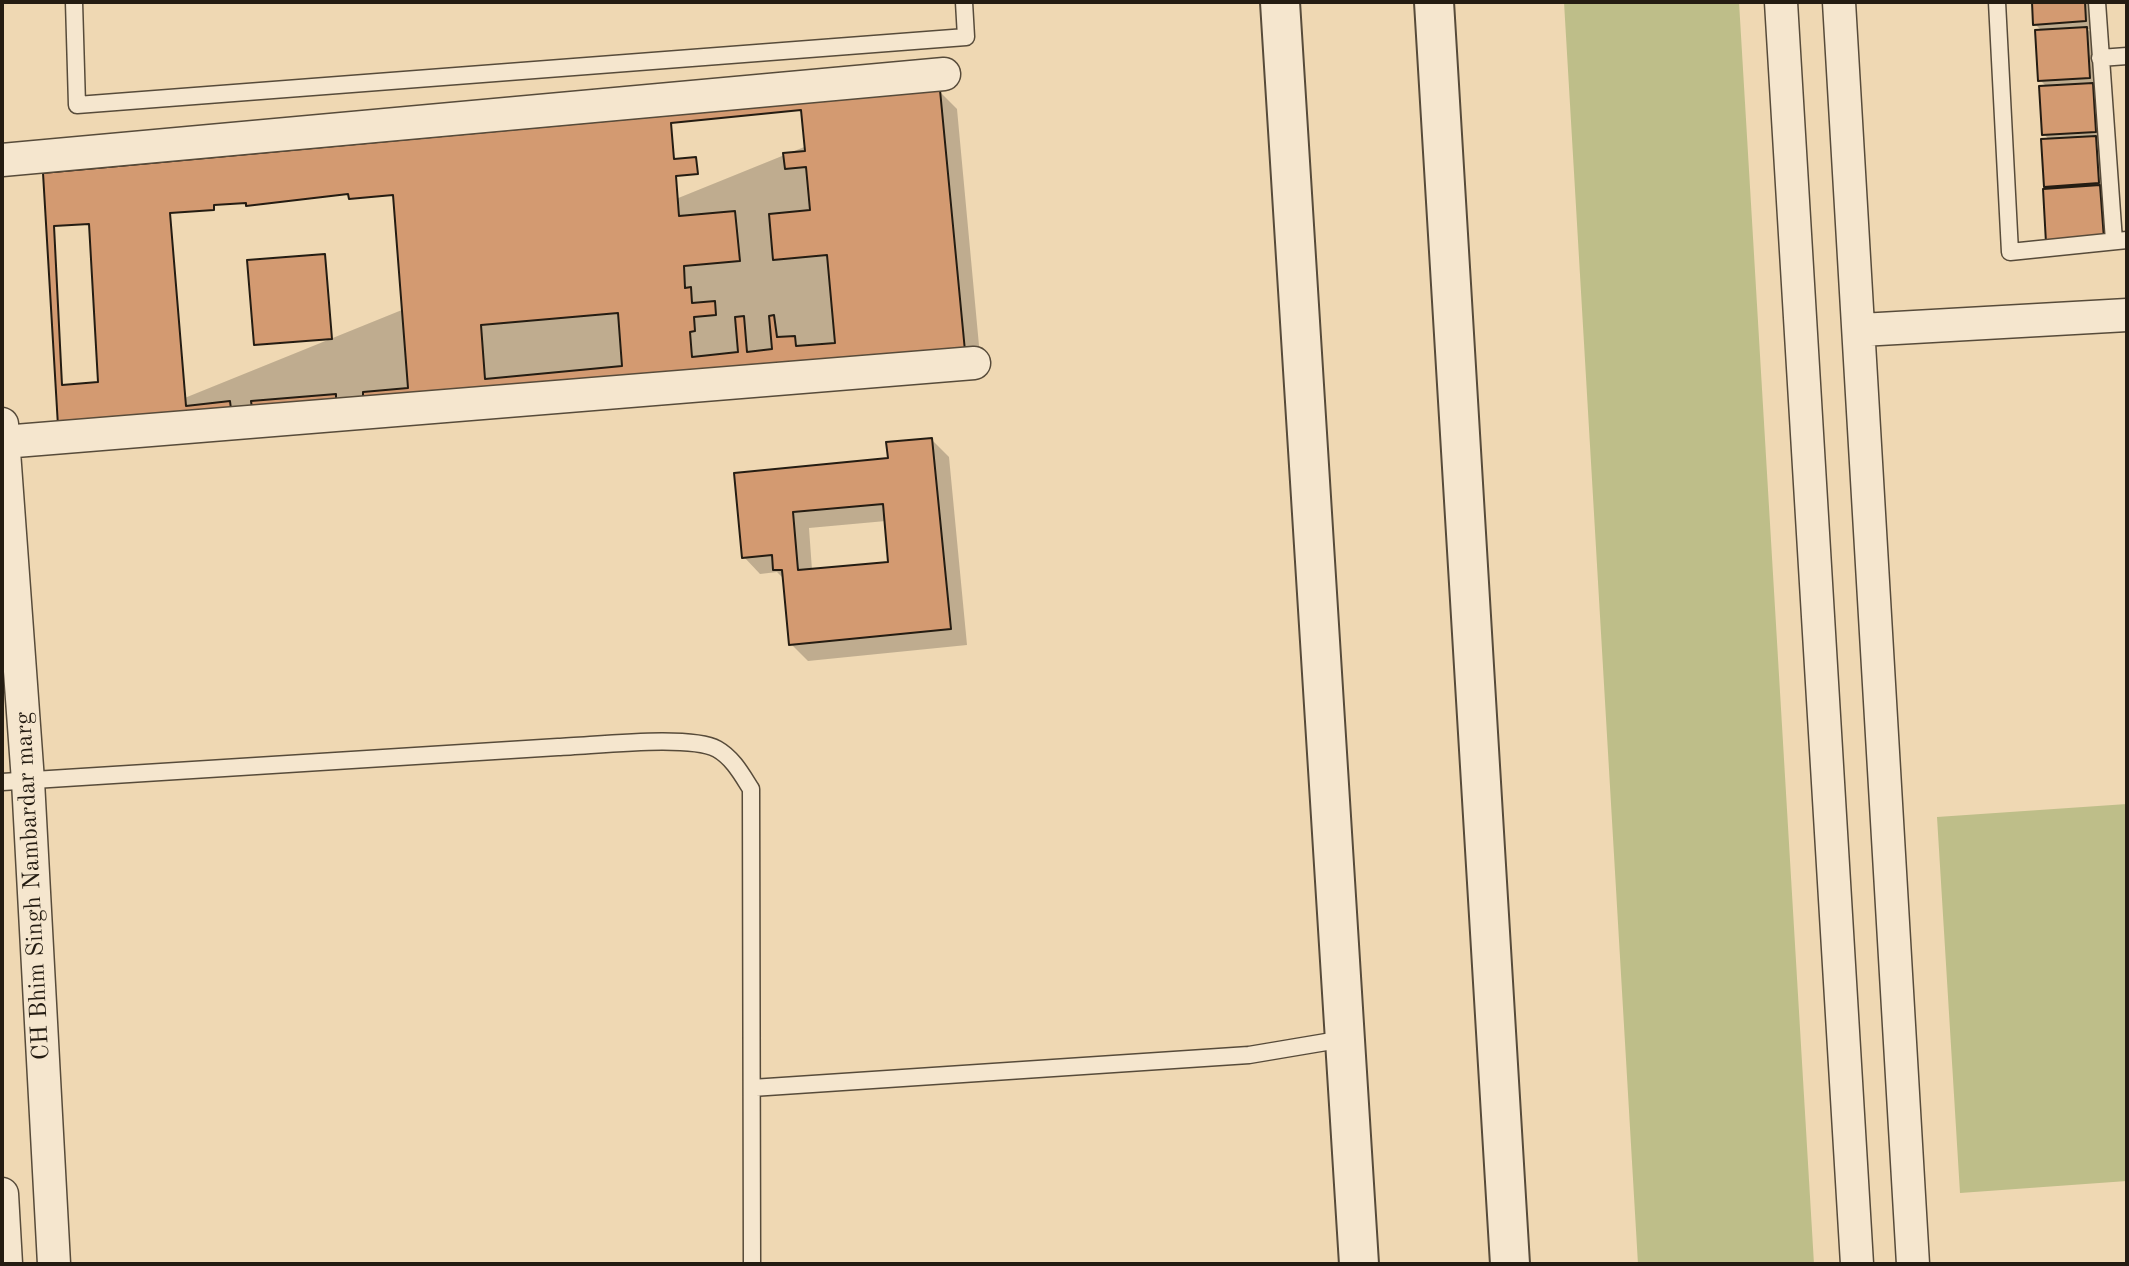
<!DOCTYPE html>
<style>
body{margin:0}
#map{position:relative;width:2129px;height:1266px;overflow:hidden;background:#efd8b3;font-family:"Old Standard TT",serif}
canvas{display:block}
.frame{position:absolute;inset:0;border:4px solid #241c12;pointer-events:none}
</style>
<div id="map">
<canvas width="2129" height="1266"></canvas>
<div class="frame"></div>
</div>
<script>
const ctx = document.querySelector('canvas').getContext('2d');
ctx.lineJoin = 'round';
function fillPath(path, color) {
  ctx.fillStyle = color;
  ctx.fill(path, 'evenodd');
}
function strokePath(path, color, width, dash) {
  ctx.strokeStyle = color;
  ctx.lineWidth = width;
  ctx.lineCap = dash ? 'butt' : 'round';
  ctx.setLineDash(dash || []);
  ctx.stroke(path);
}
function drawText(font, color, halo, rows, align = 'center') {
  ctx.font = font + ' "Old Standard TT",serif';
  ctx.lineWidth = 6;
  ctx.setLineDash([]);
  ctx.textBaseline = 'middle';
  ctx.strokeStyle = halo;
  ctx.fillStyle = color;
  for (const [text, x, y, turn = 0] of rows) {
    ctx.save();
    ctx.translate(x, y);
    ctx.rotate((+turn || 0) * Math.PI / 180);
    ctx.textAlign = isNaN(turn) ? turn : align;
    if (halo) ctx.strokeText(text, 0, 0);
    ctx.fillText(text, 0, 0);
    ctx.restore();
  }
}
fillPath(new Path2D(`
 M1564,2h175l75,1262h-176z
 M2127,804v377l-167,12 -23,-376z`), '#bebe89');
fillPath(new Path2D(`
 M2034,2h59l1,27h-7l8,8 3,49h-4l7,7 2,47h-5l6,6 8,101 -66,-61 4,-45 -6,-7 3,-47 -7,-7 2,-49 -7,-7z
 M940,92l17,17 24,258 -905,75z
 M932,440l17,17 18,188 -159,16 -17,-17 -7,-65 -7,-7 -17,2 -16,-17 -8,-82 154,-16zM886,521l4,42 -78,7 -3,-42z`), '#0003');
const building = new Path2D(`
 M2032,2h53l1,19 -53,4z
 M2087,27l3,51 -52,3 -3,-51z
 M2093,83l3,49 -54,3 -3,-49z
 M940,90l25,261 -907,75 -15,-253z
 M801,110l4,41 -22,2 2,16 21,-2 4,43 -41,4 4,46 54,-5 8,88 -39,3 -1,-10 -18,1 -3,-22 -5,1 3,33 -25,3 -3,-36 -9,1 3,35 -46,5 -2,-25 5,-1 -1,-14 22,-2 -1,-14 -23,2 -1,-16 -6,1 -1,-22 56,-5 -5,-50 -56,5 -3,-40 22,-2 -2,-17 -22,2 -3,-36z
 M2096,136l3,47 -55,4 -3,-48z
 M2100,185l4,54 -58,4 -3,-54z
 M348,194l1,5 44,-4 15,193 -45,4v6l-27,3v-7l-85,7 1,7 -21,1 -1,-8 -44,5 -16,-193 44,-3v-5l32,-2v3zM325,254l7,85 -78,6 -7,-85z
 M89,224l9,158 -36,3 -8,-159z
 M618,313l4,53 -137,13 -4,-54z
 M932,438l19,191 -162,16 -7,-75h-9l-1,-15 -30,3 -8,-85 154,-15 -2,-16zM883,504l5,58 -90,8 -5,-58z`);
fillPath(building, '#d39a71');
strokePath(building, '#241c12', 2);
const service = new Path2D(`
 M74,2l3,103 889,-68 -2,-35
 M1997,2l13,250 117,-12
 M2097,2l17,239
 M2100,58l27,-2
 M2,782c185,-10 371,-25 556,-35 35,-1 131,-13 159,2 16,9 25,26 34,40l1,475
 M752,1088l497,-33 95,-16`);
const minor = new Path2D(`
 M1781,2l76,1262
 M1839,2l74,1262
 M2,160l942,-86
 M1861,330l266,-15
 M2,424l26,357 26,483
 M3,442l971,-79
 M2,1194l4,70`);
const tertiary = new Path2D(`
 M1280,2l79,1262
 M1434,2l76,1262`);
strokePath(service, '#574b3a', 19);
strokePath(minor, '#574b3a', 35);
strokePath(tertiary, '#574b3a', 42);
strokePath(service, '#f5e6ce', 16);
strokePath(minor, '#f5e6ce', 32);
strokePath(tertiary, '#f5e6ce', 38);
drawText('24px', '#241c12', '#f5e6ce', [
 ["CH Bhim Singh Nambardar marg",33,886,-93]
]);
</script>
